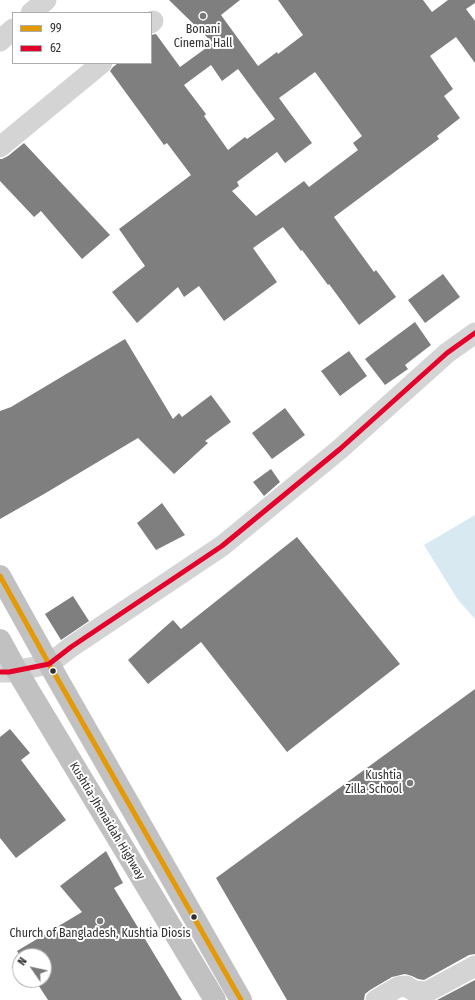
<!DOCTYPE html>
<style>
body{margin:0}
#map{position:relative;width:475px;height:1000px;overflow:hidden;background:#fff;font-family:"Fira Sans Condensed",sans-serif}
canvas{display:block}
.legend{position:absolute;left:12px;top:12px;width:140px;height:52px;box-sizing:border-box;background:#fff;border:1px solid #acacac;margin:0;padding:5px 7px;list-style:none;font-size:12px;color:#2f2f2f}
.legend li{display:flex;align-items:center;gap:8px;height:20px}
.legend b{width:20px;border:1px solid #acacac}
.north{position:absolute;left:12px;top:948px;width:40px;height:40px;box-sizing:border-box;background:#fff;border:1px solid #acacac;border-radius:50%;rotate:304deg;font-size:11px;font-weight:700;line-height:16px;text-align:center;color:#2f2f2f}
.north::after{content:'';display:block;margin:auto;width:14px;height:18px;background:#787878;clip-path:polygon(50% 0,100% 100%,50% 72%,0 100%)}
</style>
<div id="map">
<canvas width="475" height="1000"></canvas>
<ul class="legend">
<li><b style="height:5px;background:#e39a05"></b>99</li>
<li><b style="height:5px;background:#e4002b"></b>62</li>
</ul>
<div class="north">N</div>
</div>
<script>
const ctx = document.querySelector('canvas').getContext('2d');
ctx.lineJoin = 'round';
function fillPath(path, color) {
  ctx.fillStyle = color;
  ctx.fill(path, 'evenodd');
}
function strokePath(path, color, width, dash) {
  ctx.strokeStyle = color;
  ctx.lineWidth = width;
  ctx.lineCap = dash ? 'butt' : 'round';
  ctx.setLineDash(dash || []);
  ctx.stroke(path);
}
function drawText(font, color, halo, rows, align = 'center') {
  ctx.font = font + ' "Fira Sans Condensed",sans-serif';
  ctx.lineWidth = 4;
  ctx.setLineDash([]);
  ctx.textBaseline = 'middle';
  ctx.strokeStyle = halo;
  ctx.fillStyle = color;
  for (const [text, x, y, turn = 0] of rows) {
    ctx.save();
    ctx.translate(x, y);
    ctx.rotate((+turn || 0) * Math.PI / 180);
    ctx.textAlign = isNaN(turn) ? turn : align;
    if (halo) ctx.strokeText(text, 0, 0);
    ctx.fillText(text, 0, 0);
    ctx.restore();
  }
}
fillPath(new Path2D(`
 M475,515v104l-17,-19 -34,-55z`), '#d9e9f2');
fillPath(new Path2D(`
 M169,0h71l-19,15 37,51 19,-14 1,2 25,-19 -25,-35h145l9,12 16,-12h27v3l-9,6 9,12v42l-19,-26 -26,19 23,33 -9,7 16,22 -23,18 2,3 -105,78 40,55 2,-2 20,27 -37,28 -30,-41 -1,1 -26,-35 -1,1 -18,-24 -30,21 24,34 -53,39 -25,-35 -15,11 -6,-10 -41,36 -25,-31 33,-26 -26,-37 72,-54 -24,-32 -3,2 -54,-74 3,-4 5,-4h33v-28l5,-1 24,33 33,-24zM211,65l11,16 16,-12 37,50 -28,20 -2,-2 -17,13 -24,-34 2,-2 -22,-29zM315,72l47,64 -9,7 5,7 -49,37 -5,-6 -48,35 -24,-25 7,-5 -2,-4 40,-30 8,11 27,-20 -33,-45z
 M24,143l86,92 -28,24 -41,-48 -7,6 -34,-36v-22h2l6,-3z
 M443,274l17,23 -35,26 -17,-23z
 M415,322l16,23 -26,20 3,4 -23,16 -20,-26z
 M125,339l48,80 6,-6 3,4 29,-22 20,27 -26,19 3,2 -34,31 -36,-36 -94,56 -44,25v-108l11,-4z
 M349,351l18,25 -27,20 -19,-25z
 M285,408l20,27 -33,24 -20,-26z
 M271,469l9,13 -16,14 -11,-14z
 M162,503l23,32 -29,15 -19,-27z
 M297,537l103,127 -113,88 -86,-110 -53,42 -20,-24 45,-40 8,9z
 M73,596l16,25 -28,19 -16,-26z
 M475,689v265l-6,1 -45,25 -6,-1 -6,-3 -7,-2 -13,3 -22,13 -5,4 -1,6h-77l-71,-122z
 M10,729l20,24 -9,7 45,60 -50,38 -16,-20v-101z
 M106,851l17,32 -9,5 68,112h-134l-13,-20h9v-24h-24l-3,-5 65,-39 -22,-26z
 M475,980v20h-38z`), '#7f7f7f');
strokePath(new Path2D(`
 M31,13l15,-13
 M151,23l2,-2
 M0,41l13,-12
 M0,147l102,-84
 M0,672h9l40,-8 22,-17 151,-101 118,-97 107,-96 28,-20
 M376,1000l22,-13 8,-1 8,5 13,1 48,-26`), '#d4d4d4', 21);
strokePath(new Path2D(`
 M0,576l49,88 192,336
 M0,640l17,31 198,329`), '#c1c1c1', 22);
strokePath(new Path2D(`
 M0,576l49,88 192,336`), '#e39a05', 5);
strokePath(new Path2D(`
 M0,672h9l40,-8 22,-17 151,-101 118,-97 107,-96 28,-20`), '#e4002b', 5);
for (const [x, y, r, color] of [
 [203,16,4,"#787878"],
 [53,671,3.5,"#2f2f2f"],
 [410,783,4,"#787878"],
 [194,917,3.5,"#2f2f2f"],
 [100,921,4,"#787878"]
]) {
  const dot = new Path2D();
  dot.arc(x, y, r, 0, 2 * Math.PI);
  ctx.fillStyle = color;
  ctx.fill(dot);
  strokePath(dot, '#fff', 1.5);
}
drawText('12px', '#2f2f2f', '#fff', [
 ["Bonani",203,30],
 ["Cinema Hall",203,44],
 ["Kushtia",402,776,"right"],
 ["Zilla School",402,790,"right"],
 ["Church of Bangladesh, Kushtia Diosis",100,934]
]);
drawText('12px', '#2f2f2f', '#fff', [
 ["Kushtia-Jhenaidah Highway",107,821,59]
]);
</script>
